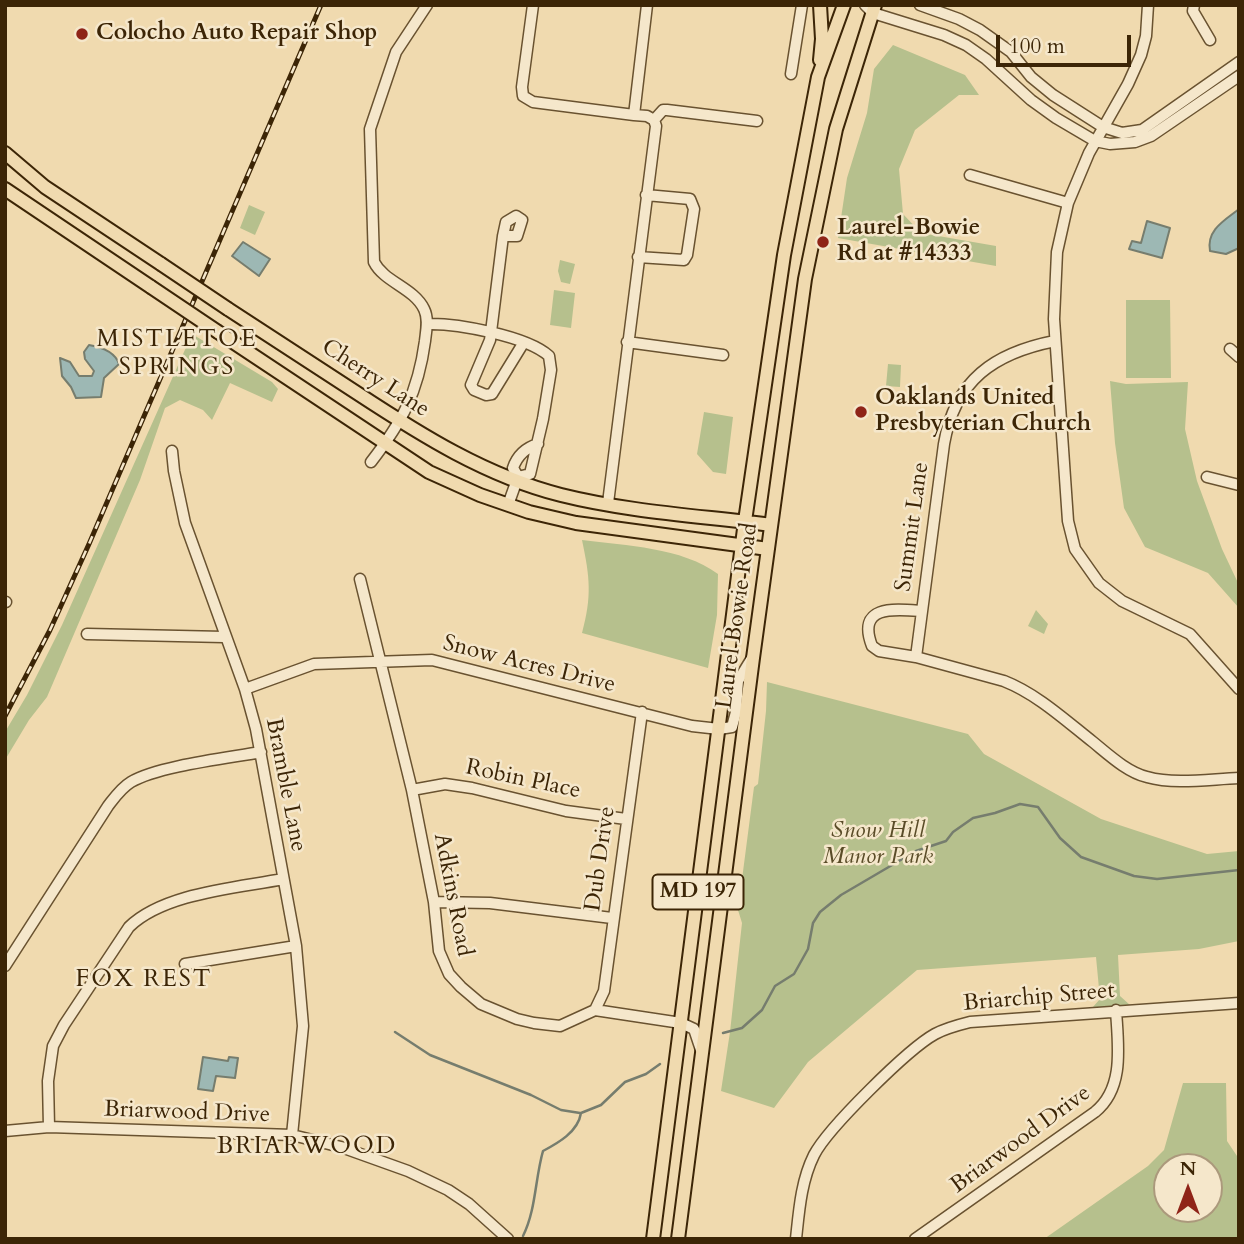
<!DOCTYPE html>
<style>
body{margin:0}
#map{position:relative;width:1244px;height:1244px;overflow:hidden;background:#f0daaf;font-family:Cardo,serif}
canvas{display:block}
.frame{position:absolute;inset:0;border:7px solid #3c2506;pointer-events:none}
.north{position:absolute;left:1153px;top:1153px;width:70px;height:70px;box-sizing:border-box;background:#f5e7cb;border:2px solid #ab997c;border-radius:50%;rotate:0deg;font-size:19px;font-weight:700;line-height:28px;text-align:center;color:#3c2506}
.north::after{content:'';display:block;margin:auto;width:24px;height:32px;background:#8f2418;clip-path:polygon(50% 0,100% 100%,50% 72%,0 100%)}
.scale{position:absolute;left:996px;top:35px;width:135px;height:32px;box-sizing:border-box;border:4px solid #3c2506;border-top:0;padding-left:9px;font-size:21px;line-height:24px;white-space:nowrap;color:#3c2506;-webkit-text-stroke:5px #f5e7cb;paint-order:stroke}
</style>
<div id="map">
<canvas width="1244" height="1244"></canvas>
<div class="frame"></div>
<div class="north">N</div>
<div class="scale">100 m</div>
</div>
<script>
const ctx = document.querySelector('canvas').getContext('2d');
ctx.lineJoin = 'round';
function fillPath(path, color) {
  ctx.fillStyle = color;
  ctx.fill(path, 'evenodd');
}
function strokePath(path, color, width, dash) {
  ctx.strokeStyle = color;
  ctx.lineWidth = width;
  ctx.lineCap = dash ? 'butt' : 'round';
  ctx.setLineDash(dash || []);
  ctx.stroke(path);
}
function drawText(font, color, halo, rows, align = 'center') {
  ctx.font = font + ' Cardo,serif';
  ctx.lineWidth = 5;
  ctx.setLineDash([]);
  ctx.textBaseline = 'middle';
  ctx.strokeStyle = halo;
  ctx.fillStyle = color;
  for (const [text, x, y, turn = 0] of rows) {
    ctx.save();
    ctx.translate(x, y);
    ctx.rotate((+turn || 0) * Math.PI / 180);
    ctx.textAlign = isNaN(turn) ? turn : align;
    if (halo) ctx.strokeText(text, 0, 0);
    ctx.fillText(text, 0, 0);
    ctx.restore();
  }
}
fillPath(new Path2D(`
 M893,45l72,30 14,20h-20l-44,35 -16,39 4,45 18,19 75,13v20l-158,-28 9,-60 20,-65 7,-44z
 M249,205l16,7 -10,23 -15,-7z
 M560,260l15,4 -5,20 -9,-2 -3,-11z
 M554,290l21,3 -4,35 -21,-3z
 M1126,300h44l1,78h-45z
 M192,334l80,48 6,7 -6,13 -42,-19 -18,37 -9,-10 -23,-10 -15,8 -25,72 -93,217 -18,23 -24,40v-28l22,-37 35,-70z
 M888,364l13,1 -1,22 -14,-1z
 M1110,381l16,3 62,-2 -3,47 12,52 25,68 17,36v23l-31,-35 -63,-26 -21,-39 -9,-65z
 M704,412l29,5 -7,57 -13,-2 -16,-18z
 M582,540c45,6 99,7 136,34l-1,41 -9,53 -126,-35c10,-37 8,-55 0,-93z
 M1036,610l12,14 -4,10 -16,-8z
 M767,682l201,52 16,20 117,65 106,35 32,-3v90l-40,8 -81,6 2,41 10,9 -38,3 8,-9 -4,-42 -179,13 -109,92 -34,46 -53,-17 9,-59 12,-109 -4,-13 16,-123 4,-3 8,-73z
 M1183,1083h43l1,58 12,18v80h-195l104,-73 16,-16zM1167,1167h42v42h-42z`), '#b6c08d');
const water = new Path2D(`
 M1239,209v39l-13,6 -16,-3c-4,-21 15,-31 29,-42z
 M1147,221l23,7 -8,30 -33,-9 3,-8 9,2z
 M243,242l27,17 -11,17 -27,-20z
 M89,345c12,2 26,7 30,19l-15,14 -3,19 -25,1 -5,-11 -9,-11 -2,-18 10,4 9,14h13l2,-5 -9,-12 -1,-7z
 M203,1057l25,4 1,-4 9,1 -3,20 -19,-2 -3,15 -15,-2z`);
fillPath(water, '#9db8b4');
strokePath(water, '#767d6e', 2);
strokePath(new Path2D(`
 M395,1032l35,23 101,40 30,15 19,3
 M723,1033l19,-5 20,-18 13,-24 19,-12 14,-25 5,-26 7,-11 21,-17 75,-44 30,-10 7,-9 20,-14 22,-5 25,-9 18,3 22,31 21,19 53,19 23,3 82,-9
 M523,1236c13,-26 12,-57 20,-85 15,-8 35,-19 38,-38l20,-8 24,-23 21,-8 14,-10`), '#767d6e', 2.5);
const minor = new Path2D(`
 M533,5l-11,82 1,9 10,6 101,13 13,-110
 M865,5l8,8 71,22 22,10 20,14 45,41 25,18 39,23 15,3 25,-2 16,-6 88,-60
 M920,5l39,14 21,11 31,22 20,25 22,18 50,32 19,6 20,-3 97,-68
 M1148,5l-2,31 -5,19 -13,29 -39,69 -21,50 -11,49 -3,67 14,202 7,28 24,34 23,18 68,33 49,55
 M1194,5l-1,6 17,29
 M791,74l11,-69
 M654,120l9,-10h4l90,11
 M970,175l98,28
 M503,236h14l5,-16 -6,-4 -10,6 -3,14 -13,104 -19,45 3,5 12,5 6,-1 32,-52
 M638,257l46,3 3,-5 7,-46 -4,-10 -44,-4
 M427,324c29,-1 100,12 122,32l2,14 -8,49 -13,55 -12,3
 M627,342l96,13
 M1230,349l9,8
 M172,451l2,20 11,52 60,166 11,40 40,217 7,80 -11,109
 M371,462c31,-40 47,-69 54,-121 1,-10 4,-22 -1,-32 -10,-21 -40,-27 -50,-47l-4,-133 26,-77 31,-47
 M518,477l-5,-9c4,-12 12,-20 25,-24
 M1207,477l32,8
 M608,503l48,-377 -2,-6 -7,-4 -13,-1
 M508,505l10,-28
 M360,579l52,211 22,112 5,49 10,23 12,13 20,17 36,15 17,4 26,3 35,-16 86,13 13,6 7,21
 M5,602h1
 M921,611c-25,-2 -65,-7 -49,35l7,5 37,6 88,24c33,13 61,39 89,61 16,13 34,30 54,35 28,8 63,2 92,1
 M87,634l137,3
 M916,657l28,-213c11,-64 50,-91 111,-103
 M245,689l69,-25 118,-4 260,66 27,3 13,-2 4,-15 2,-31 14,-23
 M412,790l33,-6 27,4 94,23 60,8
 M434,902l56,1 122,15
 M185,964l111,-18
 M5,966l103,-160c7,-9 13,-18 23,-24 27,-16 97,-24 130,-30
 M595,1010l9,-19 38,-279
 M49,1127l-1,-46 5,-35 11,-21 65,-98c35,-34 108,-39 154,-48
 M5,1131l44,-4 243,8 49,12 67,24 40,19 21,14 39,35
 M796,1239c3,-28 5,-58 18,-84 14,-27 94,-106 121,-121 11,-6 23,-9 35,-12l269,-19
 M915,1239l180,-127c30,-24 23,-67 21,-102`);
const major = new Path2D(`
 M820,5l2,34 -2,21
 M5,153l40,34 116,77
 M5,189l146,98
 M228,309c43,28 86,56 129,84 64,42 129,83 204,102 68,17 141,21 210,30
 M218,332l211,140 51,23 49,17 47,11 192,26
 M653,1239l92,-718 39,-266 34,-178 26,-72
 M678,1239l75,-581 52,-379 31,-150 39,-124`);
strokePath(minor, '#695230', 13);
strokePath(major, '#3c2506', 16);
strokePath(minor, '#f5e7cb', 10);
strokePath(major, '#f0daaf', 12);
const rail = new Path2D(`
 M5,716l45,-86 39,-86 232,-539`);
strokePath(rail, '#3c2506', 5);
strokePath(rail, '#f5e7cb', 2.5, [8]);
const majorBridge = new Path2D(`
 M161,264l67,45
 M151,287l67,45`);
strokePath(majorBridge, '#3c2506', 16, []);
strokePath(majorBridge, '#f0daaf', 12);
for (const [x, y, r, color] of [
 [82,34,7,"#8f2418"],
 [823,242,7,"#8f2418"],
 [861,412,7,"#8f2418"]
]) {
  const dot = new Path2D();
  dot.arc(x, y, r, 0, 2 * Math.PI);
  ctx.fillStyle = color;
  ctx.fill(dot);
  strokePath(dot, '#f5e7cb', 2.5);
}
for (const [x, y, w] of [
 [698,892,91]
]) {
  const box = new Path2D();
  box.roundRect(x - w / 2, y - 17.5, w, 35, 5);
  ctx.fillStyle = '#f5e7cb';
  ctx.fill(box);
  strokePath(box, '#3c2506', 2);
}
drawText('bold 21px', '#3c2506', null, [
 ["MD 197",698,892]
]);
drawText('bold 23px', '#3c2506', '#f5e7cb', [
 ["Colocho Auto Repair Shop",96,34],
 ["Laurel-Bowie",837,229],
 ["Rd at #14333",837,255],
 ["Oaklands United",875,399],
 ["Presbyterian Church",875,425]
], 'left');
drawText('23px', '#3c2506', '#f5e7cb', [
 ["Cherry Lane",375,379,33],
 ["Summit Lane",913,527,-82],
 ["Laurel Bowie Road",738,616,-82],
 ["Snow Acres Drive",529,665,14],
 ["Robin Place",523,780,12],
 ["Bramble Lane",285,785,79],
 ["Dub Drive",601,859,-82],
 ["Adkins Road",452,895,79],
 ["Briarchip Street",1039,998,-5],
 ["Briarwood Drive",187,1113,2],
 ["Briarwood Drive",1021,1140,-36]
]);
drawText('italic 23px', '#5a4c28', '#f5e7cb', [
 ["Snow Hill",878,832],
 ["Manor Park",878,858]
]);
ctx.letterSpacing = '2px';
drawText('24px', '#3c2506', '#f5e7cb', [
 ["MISTLETOE",177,340],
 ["SPRINGS",177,368],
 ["FOX REST",144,980],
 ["BRIARWOOD",307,1147]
]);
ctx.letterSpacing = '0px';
</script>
